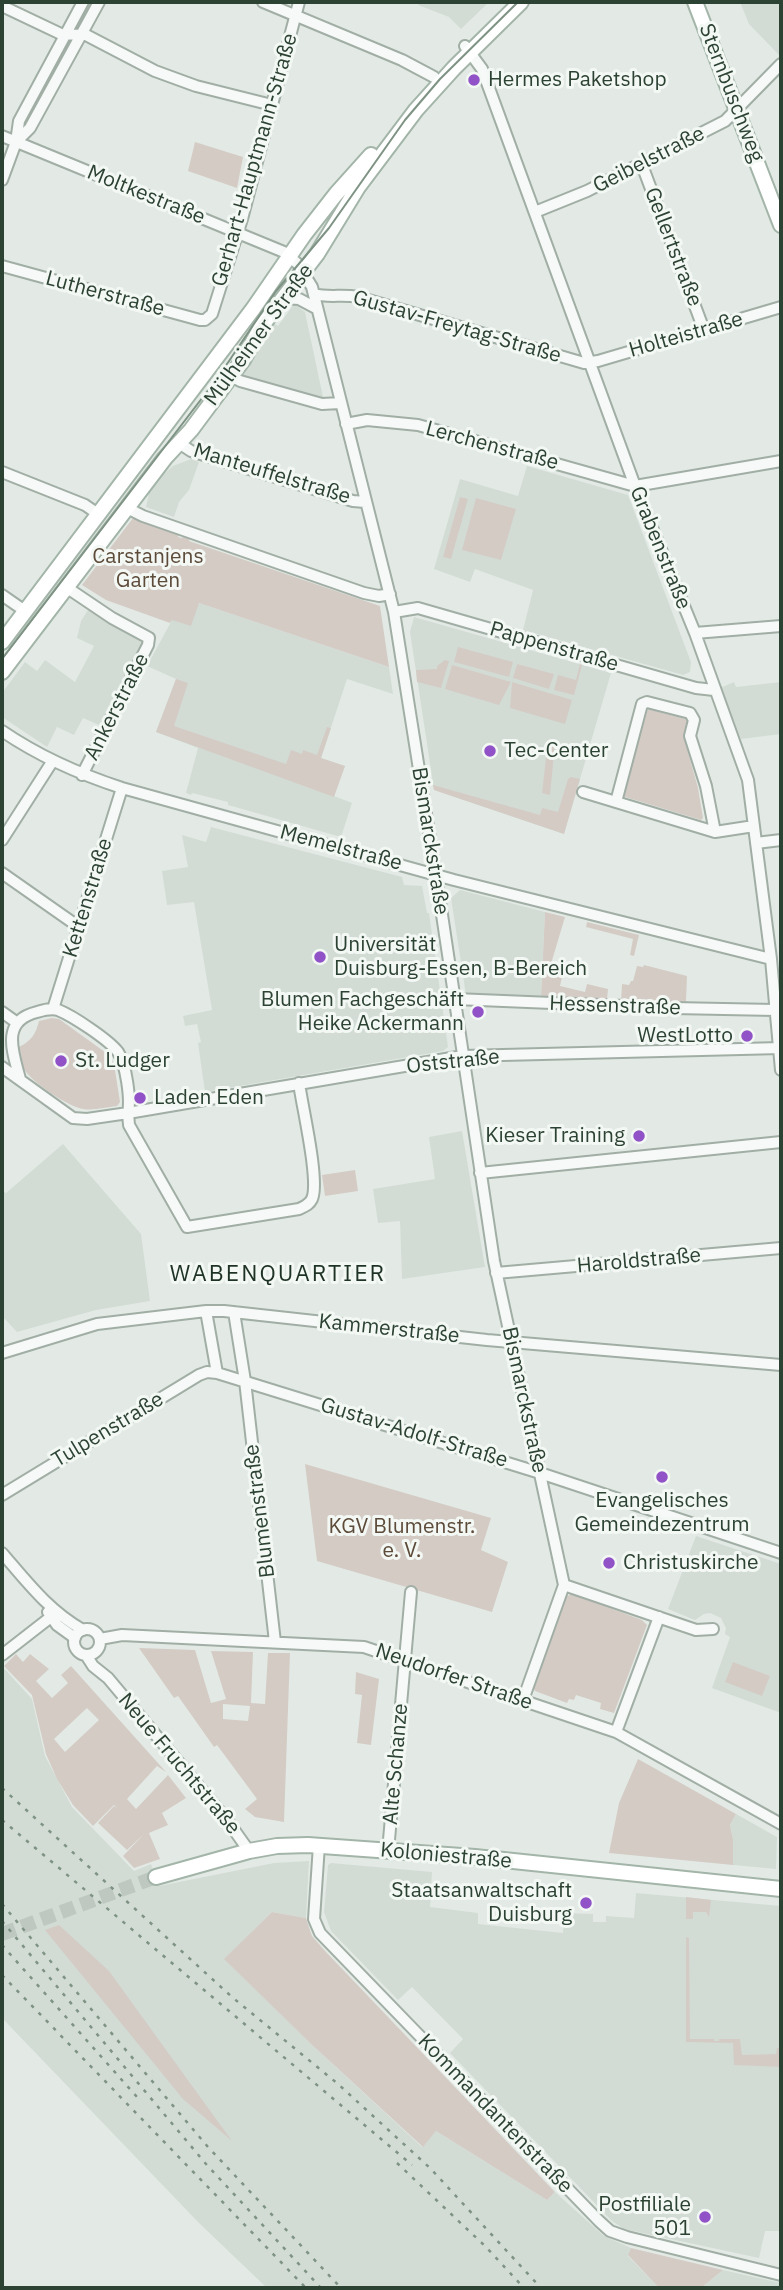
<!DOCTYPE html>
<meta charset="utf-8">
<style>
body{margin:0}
#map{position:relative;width:783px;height:2290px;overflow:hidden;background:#e3eae5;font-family:"IBM Plex Sans",sans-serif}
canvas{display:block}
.frame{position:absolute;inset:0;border:4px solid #2c4233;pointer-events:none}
</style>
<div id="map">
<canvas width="783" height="2290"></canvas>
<div class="frame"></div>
</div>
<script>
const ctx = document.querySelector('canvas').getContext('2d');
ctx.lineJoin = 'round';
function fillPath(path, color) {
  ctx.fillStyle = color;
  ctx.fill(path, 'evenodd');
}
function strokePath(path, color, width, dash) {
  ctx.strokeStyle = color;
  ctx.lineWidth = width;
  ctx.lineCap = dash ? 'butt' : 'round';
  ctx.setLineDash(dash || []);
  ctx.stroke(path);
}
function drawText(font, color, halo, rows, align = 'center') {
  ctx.font = font + ' "IBM Plex Sans",sans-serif';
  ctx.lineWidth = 6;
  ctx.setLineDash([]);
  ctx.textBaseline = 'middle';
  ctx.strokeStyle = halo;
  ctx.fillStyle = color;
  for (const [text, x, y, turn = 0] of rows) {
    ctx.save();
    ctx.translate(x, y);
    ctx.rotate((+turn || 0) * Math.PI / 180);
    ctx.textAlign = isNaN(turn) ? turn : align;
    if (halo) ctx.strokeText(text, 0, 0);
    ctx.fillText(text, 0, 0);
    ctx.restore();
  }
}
fillPath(new Path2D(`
 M420,2h69l-28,27 -12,-12 -31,-12z
 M740,2h41v50l-2,3 -30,-31z
 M294,304l11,8 18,85 -5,1 -78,-23 27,-36 -4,-4 10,-12 5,3z
 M191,459l8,3 -10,28 -10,12 -5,15 -28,-10 3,-14 11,-16 13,-11z
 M527,466l101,29 63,167 -1,10 -7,3 -160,-45 10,-40 -58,-21 -5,13 -36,-13 26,-90 58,17z
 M199,603l190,64 4,27 -46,-15 -26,79 24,8 -11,30 18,7 -11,34 -113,-32v-3l-36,-9 -1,2 -5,-2 12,-45 -42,-16 20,-53 -29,-13 25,-46z
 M88,610l53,30 1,4 -43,81 -16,-7 -9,17 -17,-8 -10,20 -45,-30v-24l23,-31 12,9 8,-11 30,22 19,-36 -17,-8 4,-17z
 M414,617l197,56 -47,161 -130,-44 -24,-158z
 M734,682l2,5 45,-5v52l-40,5 -21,-51z
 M211,827l191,50 2,8 18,1 5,27h2l19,134 -5,4 -238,41 -7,-49 3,-1 -4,-18 -12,2 -2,-10 29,-6 -18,-108 -27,3 -5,-34 26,-4 -6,-32 24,7z
 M460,890l85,22 -4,86 -75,-3 -15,-97z
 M462,1131l23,136 -83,12 -2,-58 -22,2 -5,-34 62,-10 -6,-42z
 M63,1144l78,90 9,67 -54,9 -79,22 -15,-16v-126l4,3z
 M696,1536l85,28v149l-69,-25 18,-51 -5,-3 1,-6 -5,-10 -11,-5 -6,1 -9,6 -27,-11z
 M2,1666l30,33 13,57 27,51 62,64 17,-7 8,22 115,-23 35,-2 -3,57 -34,-6 -47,47 86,85 111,103 14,-16 111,69 8,-8 49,44 27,12 -3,8 31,32h-392l-68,-65 -197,-205z
 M736,1814l41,23 -1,32 -43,-4v-26l-3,-14z
 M331,1863l101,9 -2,35 48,6v11l85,9 1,-20 29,1v8h13v-6l28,2 2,-25 145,13v325h-16l-6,27 -135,-29 -12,-8 -162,-168 13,-14 -51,-52 -14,13 -67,-69 -7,-19 4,-47z
 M723,2270l58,13v2l-4,3h-76z`), '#d2dcd5');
fillPath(new Path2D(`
 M195,142l48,15 -6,31 -49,-17z
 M460,497l8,2 -17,60 -8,-2z
 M476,498l40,11 -15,51 -39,-10z
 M137,517l42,16 -1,4 4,1 3,-4 6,1 -2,6 191,65 9,61 -190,-64 -8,23 -19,-6 -2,3 -64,-23 -24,-15 51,-67z
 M458,647l55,15 -4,15 -55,-15z
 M445,660l4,1 -8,27 -24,-6 -1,-12 21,-1v-3z
 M517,664l37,10 -5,15 -36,-11z
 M580,664l2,1 -8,30 -20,-5 4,-15 18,5z
 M452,665l59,17 -12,23 -54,-16z
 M176,679l12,4 -14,43 112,38 5,-14 11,4 1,-4 14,5 10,-28 4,1 -10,30 24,8 -11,31 -178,-65z
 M512,682l60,18 -7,24 -55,-16z
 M648,709l41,11 -4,21 13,47 5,30 -2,2 -79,-24z
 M548,741l7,2 -5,52 -8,-2z
 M571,777l9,2 -16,55 -130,-44 -1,-5 107,30 2,-7 16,4 10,-33z
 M545,912l20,5 -17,57 14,3 -2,9 25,6 2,-8 21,5 -1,11 -66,-2z
 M587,922l52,13 -5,21 -4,-1 3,-16 -47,-12z
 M644,965l43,11 -1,25 6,2 -71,-2 1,-17 7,1 2,-4h2l4,-15 6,1z
 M52,1018l7,1 50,36 5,9 6,38 -3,4c-11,1 -23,5 -34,3 -14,-2 -52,-27 -59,-40 -4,-7 -4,-15 -5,-22 12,-6 17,-13 20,-26z
 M355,1170l3,21 -33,5 -3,-21z
 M305,1464l186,54 -10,32 27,12 -16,50 -175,-51z
 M572,1594l70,26 5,5 -33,88 -14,-4 1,-6 -25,-8 -2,5 -5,-1 -2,4 -32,-12 -2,-4 30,-86 2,-4z
 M139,1648l56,2 16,53 15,-4 -15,-48 42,1 -2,51 14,1 3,-51h22l-6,169 -29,-5 -10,-8 12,-10 -40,-54 -3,2 -36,-51 -4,2zM223,1704l27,2 -2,15 -25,-2z
 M16,1654l7,8 7,-8 19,15 -13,12 16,17 16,-15 -7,-8 10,-9 95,106 -9,-6 -30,33 9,10 32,-34 18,23 -24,15 6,12 -19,8 11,26 -26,9 -11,-12 21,-22 -17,16 -29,-27 16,-17 3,2 -3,-3 -21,21 -20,-21 -16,-26 -11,-25 -14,-59 -28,-29zM87,1708l12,12 -34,32 -11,-13z
 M733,1662l37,14 -8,20 -37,-14z
 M356,1672l23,7 -8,66 -14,-2 5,-48 -7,-1z
 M638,1759l98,55 -6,11 3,14v26l-124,-12 10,-50z
 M686,1897l25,3 -2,17 -3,-5h-13v7h-7z
 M272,1912l34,6 6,18 14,16 229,240 -8,8 -111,-69 -13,16 -112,-103 -87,-85z
 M59,1925l50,46 123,170 -49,-42 -138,-169z
 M686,1937l3,1 1,101h24v2h5v-2h21l2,16 34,-1 1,-6 4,-1v20l-47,-2 -1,-22 -47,-1z
 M631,2248l92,22 -22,18h-42l-31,-33z`), '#d4cbc5');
strokePath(new Path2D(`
 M2,1934l154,-57`), '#bec8c1', 14, [14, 7]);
const minor = new Path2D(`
 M263,2l139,58 32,17
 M2,6l59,28 25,1 69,36 41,15 76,19
 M465,46l17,23 153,417 60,147 53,147 23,179 10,111
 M2,136l282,116 14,12 14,23 82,325 47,296 53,353 70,324
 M16,142l14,-14 69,-126
 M642,165l62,165
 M2,180l14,-38 3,-21 64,-119
 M535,212l52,-21 138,-70 56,-57
 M2,266l198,54h5l7,-6 30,-95 57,-217
 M314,294c14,4 29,0 44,3l226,66 14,-2 183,-54
 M282,298l17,1 17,9
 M231,376l9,5 82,23 18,-1
 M346,424l21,-4 51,5 217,61 146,-25
 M179,443l12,8 162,50 12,1
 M2,472l83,33 13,9
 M127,508l16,8 221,77 15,3 11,-2
 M66,587l46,31 37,20 -1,7 -66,130
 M2,595l23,16
 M394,612l24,-4 278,80 18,2
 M695,633l86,-7
 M2,731c38,26 77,43 120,57l332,92 317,79
 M583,792l132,40 39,-6
 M616,802l26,-98 5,-2 43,11 4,7 -4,16 16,50 9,46
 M2,840l50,-78
 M756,843l25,-3
 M2,873l77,54
 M455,999l218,9 102,2
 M53,1009l69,-221
 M2,1012l14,10
 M2,1067l71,51 14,1 41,-6c3,-14 -2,-49 -10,-61 -9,-12 -45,-36 -60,-42 -7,-2 -14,0 -21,2 -37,9 -24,40 -17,67
 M299,1083c3,23 21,98 13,116 -3,6 -7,7 -13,10l-112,18 -58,-102 -1,-12 335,-57 318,-8
 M480,1173l301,-31
 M496,1273l285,-25
 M206,1311l11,62 323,100 241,80
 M234,1312l11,69 30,261
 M2,1353l95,-29 109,-13h18l263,29 294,25
 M2,1495l197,-120 8,-3 10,1
 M2,1553c25,29 47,58 81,77
 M564,1585l132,45 17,-1
 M48,1612l9,13 18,13
 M74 1642a13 13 0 1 1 26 0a13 13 0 1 1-26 0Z
 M100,1639l22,-4 242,12 252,85 165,92
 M2,1655l54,-42
 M86,1655l7,11 15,12 119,142 22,31
 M523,1700l41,-115
 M616,1732l43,-115
 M319,1845l-5,74 6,14 279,288 11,10 17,6 154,38
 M388,1851l23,-259`);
const major = new Path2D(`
 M695,2l86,223
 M2,642l251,-333 51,-74 32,-41 35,-39
 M2,672l163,-214 26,-28 52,-70 18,-33 56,-73 41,-67 58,-77 38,-42 67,-66
 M156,1877l93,-26 28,-5 31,-1 167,12 306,32`);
strokePath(minor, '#a1aea5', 14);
strokePath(major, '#a3b5a9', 18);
strokePath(minor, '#f6f9f7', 10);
strokePath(major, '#fff', 14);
strokePath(new Path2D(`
 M2,659l217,-283 57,-85 53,-63 76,-108 35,-41 78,-77`), '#7e9384', 2);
strokePath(new Path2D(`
 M2,1788l230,209 106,87 92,84 111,120
 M2,1820l410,345
 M2,1904l206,243 133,141
 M2,1921l204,243 115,124
 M2,1945l135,152
 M2,1975l304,313
 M397,2163l88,83 39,42`), '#7e9384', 2.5, [3.5, 7]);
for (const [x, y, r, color] of [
 [474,80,7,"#9052c6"],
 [490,751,7,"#9052c6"],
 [320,957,7,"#9052c6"],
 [478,1012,7,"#9052c6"],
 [747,1036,7,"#9052c6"],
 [61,1061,7,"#9052c6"],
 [140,1098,7,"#9052c6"],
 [639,1136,7,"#9052c6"],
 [662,1477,7,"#9052c6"],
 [609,1563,7,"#9052c6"],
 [586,1903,7,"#9052c6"],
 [705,2217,7,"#9052c6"]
]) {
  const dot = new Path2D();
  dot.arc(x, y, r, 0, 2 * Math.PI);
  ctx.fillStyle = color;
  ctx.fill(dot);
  strokePath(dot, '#f3f8f4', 2.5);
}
drawText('21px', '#2c4233', '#f3f8f4', [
 ["Hermes Paketshop",488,80],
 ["Tec-Center",504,751],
 ["Universität",334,945],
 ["Duisburg-Essen, B-Bereich",334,969],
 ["Blumen Fachgeschäft",464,1000,"right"],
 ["Heike Ackermann",464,1024,"right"],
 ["WestLotto",733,1036,"right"],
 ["St. Ludger",75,1061],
 ["Laden Eden",154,1098],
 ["Kieser Training",625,1136,"right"],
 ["Evangelisches",662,1501,"center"],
 ["Gemeindezentrum",662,1525,"center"],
 ["Christuskirche",623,1563],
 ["Staatsanwaltschaft",572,1891,"right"],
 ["Duisburg",572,1915,"right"],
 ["Postfiliale",691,2205,"right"],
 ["501",691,2229,"right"]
], 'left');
drawText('21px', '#2c4233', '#f3f8f4', [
 ["Sternbuschweg",731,93,69],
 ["Gerhart-Hauptmann-Straße",255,160,-74],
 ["Geibelstraße",649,160,-27],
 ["Moltkestraße",146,195,22],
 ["Gellertstraße",673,247,69],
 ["Lutherstraße",105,294,15],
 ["Gustav-Freytag-Straße",457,327,16],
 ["Mülheimer Straße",259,335,-54],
 ["Holteistraße",686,335,-16],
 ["Lerchenstraße",492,446,15],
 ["Manteuffelstraße",272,474,17],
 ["Grabenstraße",660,548,68],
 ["Pappenstraße",554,647,16],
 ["Ankerstraße",117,707,-63],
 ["Bismarckstraße",430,841,81],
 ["Memelstraße",341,848,15],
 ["Kettenstraße",88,898,-73],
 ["Hessenstraße",615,1006,2],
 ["Oststraße",453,1062,-6],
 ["Haroldstraße",639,1261,-5],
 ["Kammerstraße",389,1329,6],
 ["Bismarckstraße",524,1400,78],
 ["Tulpenstraße",108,1430,-31],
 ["Gustav-Adolf-Straße",414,1433,17],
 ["Blumenstraße",260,1511,-97],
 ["Neudorfer Straße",454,1677,19],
 ["Neue Fruchtstraße",179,1764,50],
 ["Alte Schanze",396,1764,-85],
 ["Koloniestraße",446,1856,5],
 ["Kommandantenstraße",495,2114,46]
]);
drawText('21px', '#5d4b3a', '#f3f8f4', [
 ["Carstanjens",148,557],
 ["Garten",148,581],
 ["KGV Blumenstr.",402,1527],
 ["e. V.",402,1551]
]);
ctx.letterSpacing = '2px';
drawText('23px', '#1e3325', '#f3f8f4', [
 ["WABENQUARTIER",278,1274]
]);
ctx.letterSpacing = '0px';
</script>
